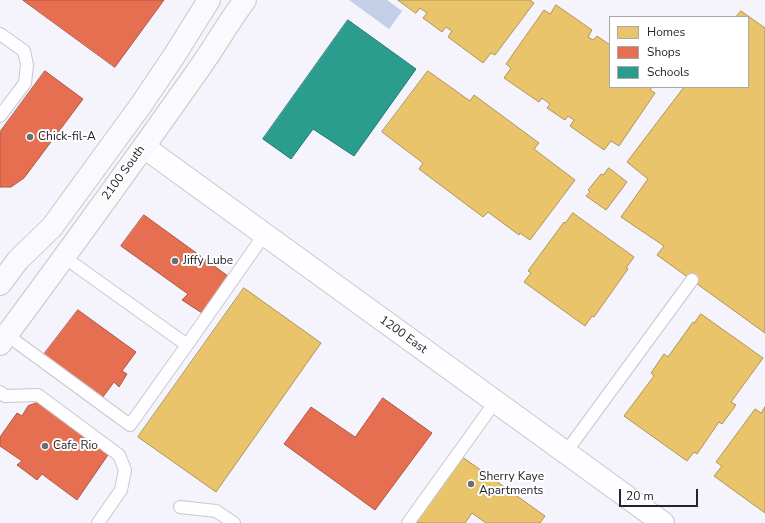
<!DOCTYPE html>
<style>
body{margin:0}
#map{position:relative;width:765px;height:523px;overflow:hidden;background:#f5f4fc;font-family:"Nunito Sans",sans-serif}
canvas{display:block}
.legend{position:absolute;left:609px;top:16px;width:140px;height:72px;box-sizing:border-box;background:#fff;border:1px solid #a8a7aa;margin:0;padding:5px 7px;list-style:none;font-size:12px;color:#25242a}
.legend li{display:flex;align-items:center;gap:8px;height:20px}
.legend b{width:20px;border:1px solid #a8a7aa}
.scale{position:absolute;left:619px;top:489px;width:79px;height:18px;box-sizing:border-box;border:2px solid #25242a;border-top:0;padding-left:5px;font-size:12px;line-height:14px;white-space:nowrap;color:#25242a;-webkit-text-stroke:3px #fff;paint-order:stroke}
</style>
<div id="map">
<canvas width="765" height="523"></canvas>
<ul class="legend">
<li><b style="height:11px;background:#e9c46a"></b>Homes</li>
<li><b style="height:11px;background:#e76f51"></b>Shops</li>
<li><b style="height:11px;background:#2a9d8f"></b>Schools</li>
</ul>
<div class="scale">20 m</div>
</div>
<script>
const ctx = document.querySelector('canvas').getContext('2d');
ctx.lineJoin = 'round';
function fillPath(path, color) {
  ctx.fillStyle = color;
  ctx.fill(path, 'evenodd');
}
function strokePath(path, color, width, dash) {
  ctx.strokeStyle = color;
  ctx.lineWidth = width;
  ctx.lineCap = dash ? 'butt' : 'round';
  ctx.setLineDash(dash || []);
  ctx.stroke(path);
}
function drawText(font, color, halo, rows, align = 'center') {
  ctx.font = font + ' "Nunito Sans",sans-serif';
  ctx.lineWidth = 4;
  ctx.setLineDash([]);
  ctx.textBaseline = 'middle';
  ctx.strokeStyle = halo;
  ctx.fillStyle = color;
  for (const [text, x, y, turn = 0] of rows) {
    ctx.save();
    ctx.translate(x, y);
    ctx.rotate((+turn || 0) * Math.PI / 180);
    ctx.textAlign = isNaN(turn) ? turn : align;
    if (halo) ctx.strokeText(text, 0, 0);
    ctx.fillText(text, 0, 0);
    ctx.restore();
  }
}
fillPath(new Path2D(`
 M349,0h38l15,11 -13,18z`), '#c2cfe6');
const homes = new Path2D(`
 M398,0h132l4,3 -39,52 -4,-2 -8,10 -35,-26 4,-6 -6,-4 -4,5 -19,-14 4,-5 -7,-5 -4,5z
 M556,5l36,25 -4,7 5,3 4,-4 13,9v42h42l-2,3 5,3 -36,53 -8,-5 -7,9 -34,-24 4,-6 -6,-4 -3,4 -18,-12 3,-4 -8,-6 -3,4 -35,-24 7,-10 -5,-4 38,-54 6,4z
 M741,11l24,17v305l-108,-78 7,-9 -43,-29 27,-38 -21,-17 57,-75h64v-70h-12z
 M428,71l42,30 4,-6 65,48 -5,6 41,31 -45,60 -10,-7 -1,2 -31,-23 -5,5 -64,-48 4,-6 -41,-31z
 M609,168l18,14 -21,28 -20,-14 4,-4 -2,-2 13,-16 2,1z
 M573,213l61,44 -8,11 2,1 -34,48 -2,-1 -7,10 -61,-44 7,-9 -3,-2 36,-49 1,1z
 M244,288l77,55 -105,149 -78,-55z
 M701,314l62,44 -32,44 5,3 -14,19 -3,-2 -22,32 -3,-2 -7,9 -63,-45 30,-40 -3,-3 13,-19 4,3 25,-35 1,1z
 M765,407v106l-51,-37 8,-10 -6,-4 39,-53 6,4z
 M461,456l84,60 -5,7h-54l-14,-10 -7,10h-52z`);
fillPath(homes, '#e9c46a');
strokePath(homes, '#ae9457', 1);
const shops = new Path2D(`
 M23,0h141l-49,67z
 M45,71l38,28 -59,79 -13,9h-11v-55z
 M144,215l84,61 -26,37 -20,-13 6,-6 -67,-48z
 M78,310l58,42 -14,19 5,3 -8,13 -5,-5 -14,19 -58,-44z
 M383,398l49,35 -57,77 -91,-66 27,-37 44,30z
 M40,402l70,50 -33,48 -35,-26 -5,6 -20,-15 5,-4 -22,-15v-9l17,-24 5,3 6,-10z`);
fillPath(shops, '#e76f51');
strokePath(shops, '#ad5845', 1);
const schools = new Path2D(`
 M348,20l68,49 -62,87 -41,-27 -22,30 -28,-20z`);
fillPath(schools, '#2a9d8f');
strokePath(schools, '#287971', 1);
const service = new Path2D(`
 M0,34l24,17 3,14 -2,18 -25,33
 M64,257l123,88 77,-110
 M7,335l123,90 57,-80
 M0,392l5,4 33,-1 81,60 6,15 -4,20 -23,33
 M566,452l126,-172
 M180,507l36,4 18,12
 M408,523l87,-121`);
const minor = new Path2D(`
 M144,147l519,376`);
const secondary = new Path2D(`
 M0,284l18,-24 34,-33 89,-122 33,-49 35,-56
 M0,344c66,-89 132,-180 196,-271 17,-23 31,-49 49,-73`);
strokePath(service, '#c8c7cd', 14);
strokePath(minor, '#c8c7cd', 24);
strokePath(secondary, '#c8c7cd', 24);
strokePath(service, '#fefdff', 12);
strokePath(minor, '#fefdff', 22);
strokePath(secondary, '#faf9fc', 22);
for (const [x, y, r, color] of [
 [30,137,4,"#6e6d74"],
 [175,261,4,"#6e6d74"],
 [45,446,4,"#6e6d74"],
 [471,484,4,"#6e6d74"]
]) {
  const dot = new Path2D();
  dot.arc(x, y, r, 0, 2 * Math.PI);
  ctx.fillStyle = color;
  ctx.fill(dot);
  strokePath(dot, '#fff', 1.5);
}
drawText('12px', '#25242a', '#fff', [
 ["Chick-fil-A",38,137],
 ["Jiffy Lube",183,261],
 ["Cafe Rio",53,446],
 ["Sherry Kaye",479,477],
 ["Apartments",479,491]
], 'left');
drawText('12px', '#25242a', '#fff', [
 ["2100 South",124,173,-54],
 ["1200 East",403,335,36]
]);
</script>
